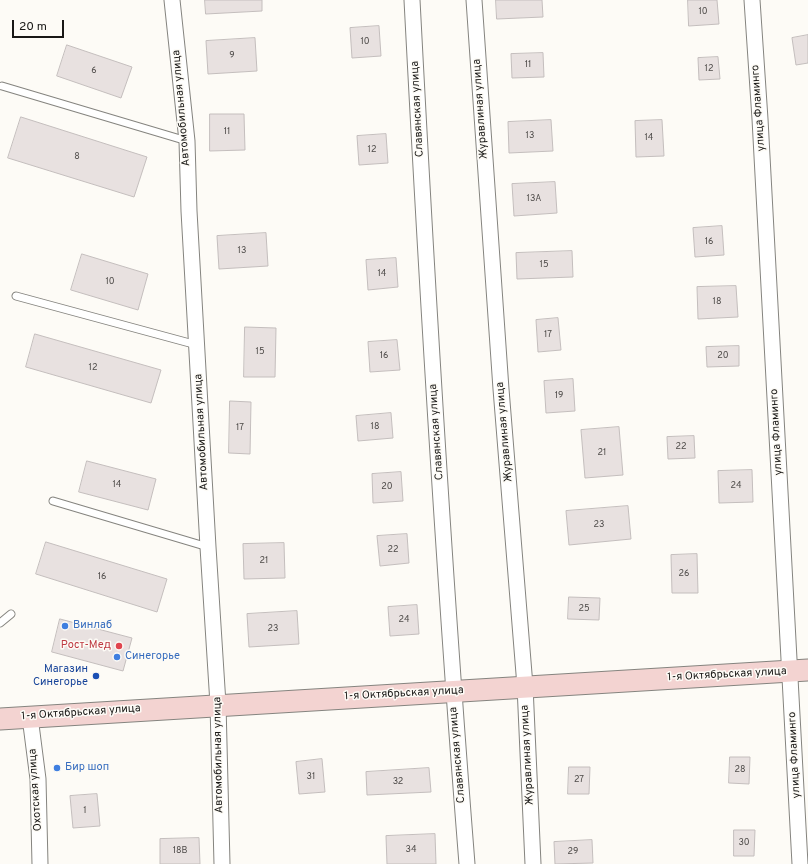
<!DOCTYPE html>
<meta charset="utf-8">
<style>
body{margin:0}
#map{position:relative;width:808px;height:864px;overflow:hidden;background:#fdfbf6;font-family:Overpass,sans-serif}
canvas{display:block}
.scale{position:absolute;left:12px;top:20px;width:52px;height:18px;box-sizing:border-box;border:2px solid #191816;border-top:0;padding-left:5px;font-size:12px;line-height:14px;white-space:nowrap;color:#191816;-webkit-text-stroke:3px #fdfbf6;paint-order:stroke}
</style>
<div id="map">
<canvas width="808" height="864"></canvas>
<div class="scale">20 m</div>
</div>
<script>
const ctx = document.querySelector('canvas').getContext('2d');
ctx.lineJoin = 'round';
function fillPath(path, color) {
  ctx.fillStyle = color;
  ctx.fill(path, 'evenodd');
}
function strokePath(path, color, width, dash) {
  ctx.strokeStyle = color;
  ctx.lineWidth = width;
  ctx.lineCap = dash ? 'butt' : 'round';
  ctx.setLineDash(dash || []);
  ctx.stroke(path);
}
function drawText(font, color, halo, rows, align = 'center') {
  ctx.font = font + ' Overpass,sans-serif';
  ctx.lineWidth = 3;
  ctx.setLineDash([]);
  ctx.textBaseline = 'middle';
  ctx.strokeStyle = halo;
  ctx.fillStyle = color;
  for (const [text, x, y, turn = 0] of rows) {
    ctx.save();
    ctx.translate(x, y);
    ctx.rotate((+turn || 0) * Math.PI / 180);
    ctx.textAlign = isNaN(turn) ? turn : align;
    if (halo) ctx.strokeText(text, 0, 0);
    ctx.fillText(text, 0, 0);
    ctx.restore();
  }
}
const building = new Path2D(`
 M205,0h57v11l-56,3z
 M496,0h46l1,17 -46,2z
 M688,0h29l2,24 -30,2z
 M379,26l2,30 -29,2 -2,-30z
 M808,35v28l-12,2 -4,-27z
 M255,38l2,33 -49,3 -2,-33z
 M67,45l65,22 -11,31 -64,-22z
 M543,53l1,24 -32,1 -1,-24z
 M718,57l2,22 -21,1 -1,-22z
 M210,114h34l1,36 -35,1z
 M21,117l126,40 -13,40 -126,-39z
 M551,120l2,31 -44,2 -1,-31z
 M662,120l2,36 -28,1 -1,-36z
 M386,134l2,29 -29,2 -2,-29z
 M555,182l2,31 -43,3 -2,-32z
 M722,226l2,29 -29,2 -2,-29z
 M266,233l2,33 -49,3 -2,-33z
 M572,251l1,26 -56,2 -1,-26z
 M82,254l66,20 -10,36 -67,-20z
 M396,258l2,29 -30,3 -2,-30z
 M736,286l2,31 -40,2 -1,-32z
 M558,318l3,32 -23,2 -2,-32z
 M245,327l31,1 -1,49h-31z
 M35,334l126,36 -10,33 -125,-36z
 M397,340l3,30 -30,2 -2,-30z
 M739,346v20l-32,1 -1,-20z
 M573,379l2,32 -29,2 -2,-32z
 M230,401l21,1 -1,52 -21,-1z
 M391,413l2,25 -35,3 -2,-25z
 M619,427l4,48 -38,3 -4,-48z
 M694,436l1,22 -27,1 -1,-22z
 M87,461l69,18 -8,31 -69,-18z
 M752,470l1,32 -34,1 -1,-32z
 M401,472l2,29 -30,2 -1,-29z
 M628,506l3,33 -62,6 -3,-34z
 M407,534l2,29 -29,3 -3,-30z
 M46,542l121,37 -10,33 -121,-38z
 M284,543l1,35 -41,1 -1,-35z
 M697,554l1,39h-26l-1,-38z
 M569,597l31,1 -1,22 -31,-1z
 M417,605l2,29 -29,2 -2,-29z
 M297,611l2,33 -50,3 -2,-33z
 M60,619l72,19 -9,33 -71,-19z
 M730,757h20l-1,27 -20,-1z
 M322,759l3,33 -26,2 -3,-32z
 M569,767h21l-1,27h-21z
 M429,768l2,24 -64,3 -1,-23z
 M97,794l3,32 -27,2 -3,-32z
 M734,830h21l-1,26h-20z
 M435,834l1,30h-49l-1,-28z
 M199,838l1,26h-40v-25z
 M592,840l1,23 -38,1 -1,-22z`);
fillPath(building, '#e8e1e0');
strokePath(building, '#c4bebd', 1);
const lane = new Path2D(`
 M2,86l185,55
 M16,296l181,49
 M53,501l155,46
 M0,623l11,-9`);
const street = new Path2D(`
 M172,0l15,141 2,70 19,336 10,157 4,160
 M412,0c15,288 32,576 55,864
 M474,0l27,389 24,297 8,178
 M752,0l8,119 40,745
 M30,717l8,62 2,85`);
const secondary = new Path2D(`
 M0,719l808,-49`);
strokePath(lane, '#85847f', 9);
strokePath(street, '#85847f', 17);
strokePath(secondary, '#85847f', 23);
strokePath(lane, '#fff', 7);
strokePath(street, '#fff', 15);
strokePath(secondary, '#f3d3d1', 21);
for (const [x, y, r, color] of [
 [65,626,4,"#3f7fe0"],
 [119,646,4,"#e0444e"],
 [117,657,4,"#3f7fe0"],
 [96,676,4,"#1a4fb4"],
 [57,768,4,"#3f7fe0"]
]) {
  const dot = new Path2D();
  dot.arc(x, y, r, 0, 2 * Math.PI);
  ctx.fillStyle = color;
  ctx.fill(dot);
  strokePath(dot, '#fdfbf6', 1.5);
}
drawText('9px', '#4d4a48', null, [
 ["10",703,12],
 ["10",365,42],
 ["9",232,56],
 ["11",528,65],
 ["12",709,69],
 ["6",94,71],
 ["11",227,132],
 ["13",530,136],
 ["14",649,138],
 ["12",372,150],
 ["8",77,157],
 ["13А",534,199],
 ["16",709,242],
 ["13",242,251],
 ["15",544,265],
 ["14",382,274],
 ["10",110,282],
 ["18",717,302],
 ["17",548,335],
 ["15",260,352],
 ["16",384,356],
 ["20",723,356],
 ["12",93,368],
 ["19",559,396],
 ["18",375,427],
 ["17",240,428],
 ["22",681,447],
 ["21",602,453],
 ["14",117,485],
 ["24",736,486],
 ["20",387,487],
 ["23",599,525],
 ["22",393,550],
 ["21",264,561],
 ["26",684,574],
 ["16",102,577],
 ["25",584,609],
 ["24",404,620],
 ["23",273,629],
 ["28",740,770],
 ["31",311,777],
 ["27",579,780],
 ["32",398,782],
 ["1",85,811],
 ["30",744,843],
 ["34",411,850],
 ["18В",180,851],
 ["29",573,852]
]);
drawText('11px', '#191816', '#fdfbf6', [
 ["Автомобильная улица",182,108,-95],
 ["улица Фламинго",759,108,-94],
 ["Славянская улица",418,109,-93],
 ["Журавлиная улица",481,109,-94],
 ["Автомобильная улица",202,432,-93],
 ["Славянская улица",437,432,-94],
 ["Журавлиная улица",505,432,-95],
 ["улица Фламинго",777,432,-93],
 ["1-я Октябрьская улица",727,675,-3],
 ["1-я Октябрьская улица",404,694,-3],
 ["1-я Октябрьская улица",81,713,-4],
 ["Автомобильная улица",219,755,-91],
 ["Славянская улица",458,755,-95],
 ["Журавлиная улица",528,755,-93],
 ["улица Фламинго",795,755,-93],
 ["Охотская улица",36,790,-94]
]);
drawText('11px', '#366cbe', '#fdfbf6', [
 ["Винлаб",73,626],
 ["Синегорье",125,657],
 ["Бир шоп",65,768]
], 'left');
drawText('11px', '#be3a42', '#fdfbf6', [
 ["Рост-Мед",111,646]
], 'right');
drawText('11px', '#164399', '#fdfbf6', [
 ["Магазин",88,670],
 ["Синегорье",88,683]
], 'right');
</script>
